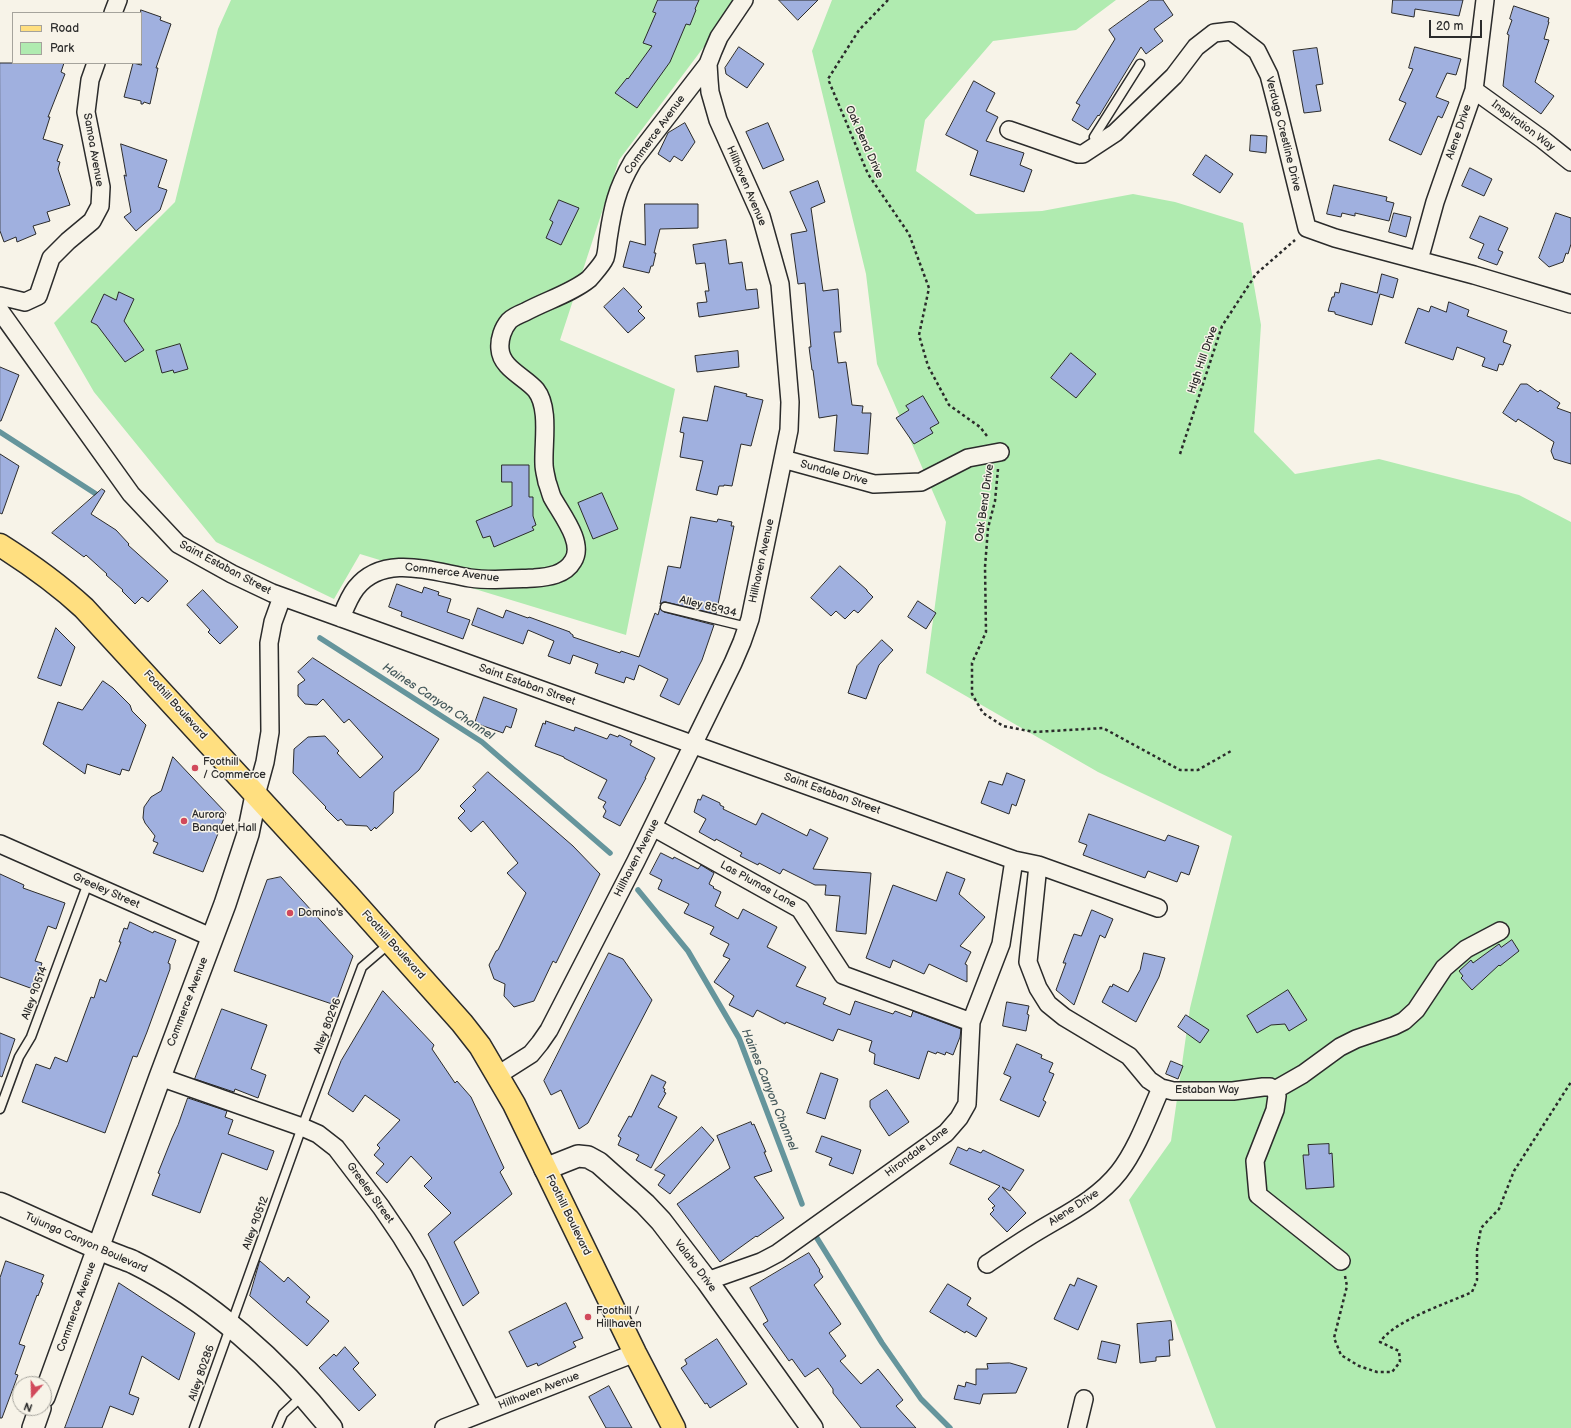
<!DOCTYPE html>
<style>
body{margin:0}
#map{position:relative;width:1571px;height:1428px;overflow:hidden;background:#f7f3e8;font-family:"Balsamiq Sans",sans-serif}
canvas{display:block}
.legend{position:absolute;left:12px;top:12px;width:130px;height:52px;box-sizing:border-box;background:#f7f3e8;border:1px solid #a5a39c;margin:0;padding:5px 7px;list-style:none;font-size:12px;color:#2b2b2b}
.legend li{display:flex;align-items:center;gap:8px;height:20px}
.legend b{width:20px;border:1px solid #a5a39c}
.north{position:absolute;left:12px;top:1376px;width:40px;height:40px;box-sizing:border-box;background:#f7f3e8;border:1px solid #a5a39c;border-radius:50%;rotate:200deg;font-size:11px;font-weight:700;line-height:16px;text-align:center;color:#2b2b2b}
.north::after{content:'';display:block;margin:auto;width:14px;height:18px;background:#d1495b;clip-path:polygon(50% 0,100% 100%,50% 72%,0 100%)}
.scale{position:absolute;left:1429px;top:20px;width:53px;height:18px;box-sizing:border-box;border:2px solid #2b2b2b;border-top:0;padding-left:5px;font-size:12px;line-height:14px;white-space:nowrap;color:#2b2b2b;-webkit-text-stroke:3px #f7f3e8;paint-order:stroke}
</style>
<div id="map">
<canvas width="1571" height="1428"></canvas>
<ul class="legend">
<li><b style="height:5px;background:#ffdf80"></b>Road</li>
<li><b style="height:11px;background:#b0ebb0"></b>Park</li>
</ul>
<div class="north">N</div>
<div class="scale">20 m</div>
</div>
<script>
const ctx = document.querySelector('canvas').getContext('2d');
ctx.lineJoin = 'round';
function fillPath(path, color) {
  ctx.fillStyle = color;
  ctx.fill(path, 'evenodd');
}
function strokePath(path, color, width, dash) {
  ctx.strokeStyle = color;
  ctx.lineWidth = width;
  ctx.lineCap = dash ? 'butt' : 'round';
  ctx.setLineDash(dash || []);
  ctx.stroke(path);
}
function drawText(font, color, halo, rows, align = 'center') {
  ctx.font = font + ' "Balsamiq Sans",sans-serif';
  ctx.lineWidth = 3;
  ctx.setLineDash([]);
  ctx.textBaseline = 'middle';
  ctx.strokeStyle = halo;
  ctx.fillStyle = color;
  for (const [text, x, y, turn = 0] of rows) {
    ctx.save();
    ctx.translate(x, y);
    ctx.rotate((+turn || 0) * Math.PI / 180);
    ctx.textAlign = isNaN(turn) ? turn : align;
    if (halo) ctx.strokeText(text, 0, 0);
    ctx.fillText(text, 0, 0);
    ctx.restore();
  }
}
fillPath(new Path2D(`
 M231,0h508l-120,160 -59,180 115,49 -49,246 -266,-81 -26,45 -118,-57 -122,-150 -40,-69 121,-121 43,-173z
 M832,0h284l-40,30 -83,11 -68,79 -9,51 60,43 66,-3 91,-17 42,8 68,21 18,102 -7,107 41,42 84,-15 140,36 52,27v906h-355l-87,-228 42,-59 19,-133 42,-172 -134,-64 -172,-99 20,-151 -69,-158 -11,-90 -54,-223z`), '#b0ebb0');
strokePath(new Path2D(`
 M0,432l96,62
 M320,638l162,104 128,111
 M638,890l50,61 51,87 63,166
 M815,1235l67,108 39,56 29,29`), '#65959c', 5.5);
const building = new Path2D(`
 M658,0h41l-4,9 1,1 -6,15 -4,-1 -16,38 -33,46 -22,-15 12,-15 1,1 24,-33 -9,-3 13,-30 -3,-1z
 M779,0h39l-20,20z
 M1150,0h13l10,15 -19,14 9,12 -17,13 -5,-7 -42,69 -1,-1 -10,15 -16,-10 8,-15 -4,-2 39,-64 -6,-9z
 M1393,0h70l-4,16 -44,-7 -1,8 -22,-4z
 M1514,6l35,12 -1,4h1l-5,17 5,1 -14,42 19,14 -13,18 -38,-28 6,-51 -2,-1 5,-14 -2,-1z
 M141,10l20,7 -1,3 11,4 -15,44h2l-8,36 -6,-2 -1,2h-2v-3l-17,-4 9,-34 8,2z
 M739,47l25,17 -17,24 -21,-14 -1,-6z
 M1415,47l46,12 -5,16 -9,-2 -11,24 13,5 -7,16 -4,-2 -17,39 -32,-15 17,-37 -7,-3 14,-31 -4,-1z
 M1317,48l6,36 -7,1 5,26 -17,2 -11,-62z
 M0,63h64l-3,9 4,2 -17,43h2l-7,22 20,6 -6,16 3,1 -2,7 12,36 -23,7 3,9 -17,5 3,8 -19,8 -1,-5 -12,5 -4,-11z
 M974,81l21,12 -9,18 12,6 -12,24 38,12 -4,12 12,5 -8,22 -54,-17 8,-24 -32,-16z
 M685,123l10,19 -13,19 -8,-5 -4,6 -12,-8 10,-21z
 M768,123l16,37 -21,9 -17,-37z
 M1251,135l16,1 -1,17 -16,-2z
 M121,144l46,16 -9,27 9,3 -7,20 -24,21 -12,-14 7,-5 -7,-37 2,1z
 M1206,155l27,19 -13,19 -27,-18z
 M1470,168l22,11 -8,17 -22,-10z
 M818,181l7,21 -14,6 12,83 15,-2 3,43h-7l4,31 8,-1 6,43 11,1 -1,7h9l-3,41 -34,-3 3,-36 -18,3 -6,-48h-1l-3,-23h2l-6,-64 -7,1 -7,-50 16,-3 -17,-39z
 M1334,185l53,12 -1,4 8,2 -5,18 -34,-8v3l-13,-3 -1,4 -14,-3z
 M559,200l20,8 -18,37 -15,-7 7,-16 -3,-2z
 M645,204h53v24l-38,1 -6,24h2l-3,13h-2l-2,7 -26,-6 7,-26 15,4z
 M1394,213l17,4 -5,20 -17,-5z
 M1556,213l15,5v26l-3,10 -2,-1 -3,9 -14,5 -10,-9z
 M1480,216l28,12 -10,22 5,2 -6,13 -19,-7 6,-14 -14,-6z
 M726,240l3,24 13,-2 4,28 11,-1 2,19 -60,9 -2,-14 10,-1 -2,-11h4l-4,-28 -9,1 -3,-19z
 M1382,274l16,5 -5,19 -13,-4 -8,31 -37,-11v-2l-7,-1 4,-14h2l1,-5 4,1 2,-10 36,10z
 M624,288l18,19 -4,4 7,7 -17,15 -24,-26z
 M119,292l15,7 -10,22 20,29 -19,12 -28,-37 -6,-3 13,-28 12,6z
 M1449,302l20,8 -2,6 40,15 -4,11 8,3 -8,20 -4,-1 -2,7 -15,-5 3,-8 -2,-1 -26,-10 -4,13 -48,-17 13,-35 11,4 2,-6 15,6z
 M180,344l8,25 -14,4 -1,-3 -11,3 -6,-22z
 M738,351l1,16 -42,5 -2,-16z
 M1071,353l25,21 -20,24 -25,-20z
 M0,367l19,8 -18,46h-1z
 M1521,384h6l11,8 2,-2 20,13 -3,5 14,5v51l-17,-5 -3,-8 3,-9 -36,-23 -2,3 -13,-9z
 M715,386l32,8 -1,2 17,4 -12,46 -10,-2 -9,42 -8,-1v1h-5l-2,9 -21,-5 7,-29 -23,-4 4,-24 -4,-1 3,-15 24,4z
 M923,396l16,27 -9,5 3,5 -19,11 -18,-26 13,-8 -3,-4z
 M0,454l19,12 -17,48 -2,-1z
 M502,465h27v32h4v19l3,9 -4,2 2,3 -40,17 -4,-11 -7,2 -7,-17 36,-15v-24h-10z
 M102,489l3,2 -14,23 25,16 13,14 -1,1 40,36 -20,21 -6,-5 -7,7 -13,-13 1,-1 -17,-15 1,-1 -21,-19 -2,2 -32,-24z
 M602,493l16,36 -25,10 -15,-36z
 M691,517l26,5 1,-3 14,3 -1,4h3l-18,88 -50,-12h-3l-3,2 8,-38 12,2z
 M840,566l27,24v1l6,6 -15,16 -4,-3 -9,9 -9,-8 -5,5 -20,-18z
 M397,584l25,9 2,-6 15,5 -1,3 13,4 -4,13 23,8 -7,19 -62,-23 1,-4 -13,-5z
 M203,590l35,37 -18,17 -12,-12 2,-2 -23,-25z
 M918,601l18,12 -10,16 -18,-12z
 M478,608l25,10 3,-8 22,8 1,-1 41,15v1l3,2v2l47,16 1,-2 18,6 16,-44 3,2 2,-7 4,4 50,13 -12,35 -23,45 -19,-9 8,-17 -29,-14 -5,15 -8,-3 -2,6 -29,-10 3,-9 -25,-9 -3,9 -22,-8 6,-15 -26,-11 -5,14 -51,-19z
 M56,628l19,19 -14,39 -23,-8z
 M882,640l11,10 -14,15 -13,34 -18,-6 9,-27z
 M313,658l126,81 -20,31 -25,22 -1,21 -17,16 -1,-2 -4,4 -4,-5 -21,-1 -5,-6 -3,2 -13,-13 1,-1 -33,-34 1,-24 14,-12 17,-1 14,15 -2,2 23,25 23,-21 -34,-38 -5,4 -21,-24 -6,6 -12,-1 -7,-8v-11l7,-5 -7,-8z
 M103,681l10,7 17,17 2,6 14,14 -17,46 -7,-2 -2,6 -33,-11 -2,10 -42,-30 15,-42 24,8z
 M484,697l33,12 -6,19 -5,-2 -3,7 -28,-10z
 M546,721l28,10 1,-4 32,12 3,-5 8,3 1,-2 13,6 -2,4 25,13 -10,20h1l-26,48 -17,-9 3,-6 -3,-4 3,-5 -8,-4 9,-18 -43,-22v-1l-29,-11 8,-23 2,1z
 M173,757l53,56 -23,59 -50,-19 5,-10 -5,-2 2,-5 -10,-13 -2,-5 1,-11 7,-10 10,-6z
 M488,772l85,74 27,28 -44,89 -3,-2 -19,40 -20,6 -10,-11 1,-12 -11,-5 -5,-14 7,-14 2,-1 28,-57 -19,-20 11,-10 -35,-42 -12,11 -13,-14 7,-7 -5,-5 16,-16 -3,-3z
 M1007,773l18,7 -9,26 -4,-2 -3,10 -28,-11 8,-22 13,4z
 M703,795l17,8v2l4,2 -1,2 33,16 6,-12 45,23 3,-7 18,9 -15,31 58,4 -5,61 -30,-3 4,-35 -15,-1 1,-10h-11l-32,-16 -3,5 -21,-11 -1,2 -18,-9 2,-3 -26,-14 -1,2 -16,-9 7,-13 -12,-7 4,-13 2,1z
 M1089,814l76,27 3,-6 31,11 -10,29 -8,-3 -4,10 -29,-11 -3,7 -62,-23 4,-10 -8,-3z
 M661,853l12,6 1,-2 24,12 3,-4 13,8 -5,11 5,3 -1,1 8,4 -6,14 23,13 5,-10 34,18 -10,20 39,20 -10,19 30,12 -3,6 27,11 5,-14 38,13 2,-3 16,6 2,-6 48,18 -1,8 -7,18 -7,-3 -1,3 -8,-3 -1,2 -8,-3 -9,28 -45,-15 1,-10 -6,-3 3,-10 -34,-12 -5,12 -47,-19 -1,2 -28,-14 -4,7 -24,-12 5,-9 -20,-14 16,-23 -7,-3 6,-12 -19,-10 4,-7 -30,-14 5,-9 -31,-15 4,-9 -12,-6z
 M947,872l18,7 -6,15 26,23 -25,29 11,6 -6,12 2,1v17l-38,-18 -5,10 -31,-14 -3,8 -24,-10 27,-73 43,16z
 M0,874l24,11 -1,3 42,15 -9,26 -8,-3 -13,35 7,2 -9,26 -33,-12z
 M281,877l72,79 -18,49 -101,-34 33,-91z
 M1092,910l21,9 -8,19 -5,-3 -26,70 -18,-15 10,-27h-3l11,-29 7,2z
 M130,922l23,11 1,-2 22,9 -8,23 2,1v5l-23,63 -10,25 -4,-1 -28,77 -83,-31 14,-38 14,5 5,-12 12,5 24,-65 3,1 6,-19 6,3 15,-40h-2l5,-14 3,1z
 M1512,940l7,11 -19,15 -1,-1 -27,25 -11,-12 2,-2 -4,-5 12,-11 2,3 26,-19 2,3z
 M609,953l14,6 29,41 -64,123 -9,6 -18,-39 -10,5 -7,-14z
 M1144,953l21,5 -6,19 -23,45 -34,-20 8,-16 2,1 1,-3 15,8 12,-22z
 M1288,990l19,30 -18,11 -4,-7 -14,1 -14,8 -10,-17z
 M383,991l51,54 -2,4 23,34 2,-2 14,16 33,71 -4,4 12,22 -58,48 25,51 -16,13 -35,-72 23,-21 -27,-27 8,-8 -21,-22 -24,27 -11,-10 8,-9 -10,-9 6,-7 -3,-3 23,-25 -35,-25 -12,17 -25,-18 13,-33z
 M1007,1002l22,4 -2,8 2,1 -3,16 -23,-5z
 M222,1009l45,16 -16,44 15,6 -8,23 -23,-9 -1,3 -39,-13z
 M1186,1015l23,15 -9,13 -22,-16z
 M0,1033l15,6 -13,38 -2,-1z
 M1017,1044l25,11 -1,3 12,5 -4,9 5,2 -11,26 3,2 -7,15 -39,-17 11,-23 -7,-3z
 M1171,1061l12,5 -5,13 -12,-5z
 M821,1073l17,6 -13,40 -18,-6z
 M652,1075l14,7 -3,6 2,1 -1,3 2,1 -8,14 19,10 -26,51 -15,-8 3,-5 -21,-10 3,-7 -3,-2 11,-20 2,1z
 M887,1090l22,32 -20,14 -19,-29v-6z
 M188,1098l39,13 -2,6 8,3 -5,14 46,17 -7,19 -45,-17 -22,60 -48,-18 8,-21 -2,-1 14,-35 6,-13z
 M751,1122l1,3 2,-1 12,28h-2l8,19 -18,6 30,41 -27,19 -1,-1 -36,26 -43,-58 53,-36 -13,-32z
 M702,1127l12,13 -44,54 -12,-9 7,-10 -10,-5z
 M822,1136l39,14 -8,24 -24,-9 3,-7 -16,-6z
 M1329,1144v10l3,-1 2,34 -28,2 -3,-34h6l-1,-10z
 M958,1147l9,4 2,-3 12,5 2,-3 41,20 -14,21 -8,-4 24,26 -19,19 -17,-18 4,-4 -2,-2 3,-2 -7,-7 12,-13 -50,-22z
 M809,1253l11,17 -1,1 4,6 -9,8 27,39 -12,9 17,23 -6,5 21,23 17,-15 25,31 -7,6 20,22h-55l-28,-35v-4l-15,-21 -13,9 -13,-18 -3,2 -26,-37 5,-3 -18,-33z
 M6,1261l38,14 -3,7 2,1 -5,13 -1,-1 -18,49 6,2 -10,28 3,1 -16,43h-2v-140z
 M260,1261l24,21 4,-5 22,20 -4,5 23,19 -22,25 -57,-50z
 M1078,1278l19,8 -19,44 -24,-11 16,-35 4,2z
 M119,1283l76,50 -16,47 -37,-24 -13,38 10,4 -6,17 -23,-9 -8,22h-37z
 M948,1284l23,14 -4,7 20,13 -11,19 -10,-6 -1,2 -35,-21z
 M566,1303l17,35 -10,4 3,5 -38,19 -1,-3 -10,4 -18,-35z
 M1171,1321l2,19h-4l1,16 -14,1v4l-16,2 -3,-39z
 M717,1339l30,45 -37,24 -3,-5 -2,1 -24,-36 6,-4 -2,-4z
 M1102,1341l18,4 -4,18 -18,-4z
 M345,1347l14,16 -6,6 23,26 -17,16 -40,-43 15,-14 2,2z
 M1010,1363l17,5 -11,25 -33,1 -3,10 -26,-5 4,-14 7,2 1,-5 10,3v-16h12l-1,-5z
 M609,1386l23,42h-26l-17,-31z`);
fillPath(building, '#a0b0df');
strokePath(building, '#2b2b2b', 1);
const service = new Path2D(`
 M1104,140l-8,-1 -2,-2 46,-73
 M665,607l82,20
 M0,1109l19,-52 12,-20 57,-154
 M194,1428l108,-301 60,-160 28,-24
 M277,1428l6,-14 19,-18`);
const minor = new Path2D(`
 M113,13l5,-13
 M1474,90l68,49 29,23
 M1009,130l69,24h5l32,-21 59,-57 22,-29 18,-14 17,-2 26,20 12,24 9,35 29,118 28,10 139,37 97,29
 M1419,260l16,-58 39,-112 11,-90
 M0,296l25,6 13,-6 13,-38 17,-17 24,-20 8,-15 1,-19 -15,-75 4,-32 6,-17
 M0,311l131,183 47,50 54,30 40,19 742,267 24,5 120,43
 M783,459l91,25 47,-2 47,-24 32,-6
 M341,618c4,-10 8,-21 15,-30 28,-35 77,-16 114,-10 21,3 42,1 64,0 14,-1 31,-3 39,-17 12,-18 -12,-47 -21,-64 -2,-5 -3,-10 -5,-15 -1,-6 -3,-12 -3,-18 -1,-21 6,-56 -8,-74 -11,-13 -35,-22 -36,-41 -1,-10 3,-21 9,-28 4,-4 11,-7 16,-9 20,-11 47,-19 64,-33 5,-6 13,-14 16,-21 2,-6 2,-13 3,-19 2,-13 4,-27 8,-40 4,-14 10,-26 17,-38l75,-97
 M256,795l9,-33 5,-30 -1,-89 4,-21 9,-25
 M653,827l147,82 43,66 128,47
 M0,844l213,94
 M1038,865l-10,97 10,26 10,16 16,13 65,39 20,24 12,8 12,3h60l30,-4h7l5,3 2,6 -2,14 -20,51 3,34 83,66
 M498,1075l33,-21 9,-11 9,-13 87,-169 97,-198 9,-21 8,-23 39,-189 1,-28 -10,-118 -19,-68 -43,-96 -8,-28 -1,-12 -1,-16 5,-13 6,-14 25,-37
 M160,1077l142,50 16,7 18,14 45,59 21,31 17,28 72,143
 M1275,1090l28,-16 37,-27 16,-8 38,-13 10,-5 12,-11 28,-42 22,-19 34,-18
 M987,1264c17,-11 34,-23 51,-33 28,-17 60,-32 81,-59 18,-23 30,-57 42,-84
 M707,1281l54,-19 17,-9 168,-120 13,-15 8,-14 4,-82 30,-78 13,-84
 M444,1428l191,-75
 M1077,1428l7,-29`);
const tertiary = new Path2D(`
 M545,1169l33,-13 10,1 11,6 46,41 16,17 46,60 105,147
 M44,1397l116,-320 65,-173 23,-70 8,-39
 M33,1428l7,-20`);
const secondary = new Path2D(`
 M0,1204c32,14 64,29 96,43 12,6 25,10 37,15 75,37 146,100 198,166`);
const primary = new Path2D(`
 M0,545c30,19 58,39 84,63l264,287 114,128 18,23 34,58 121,249 39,75`);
strokePath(service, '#2b2b2b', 11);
strokePath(minor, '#2b2b2b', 20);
strokePath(tertiary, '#2b2b2b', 24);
strokePath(secondary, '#2b2b2b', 25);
strokePath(primary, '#2b2b2b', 25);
strokePath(new Path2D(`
 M888,0l-29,30 -31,49 40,95 41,60 20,54 -10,47 9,31 21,39 31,22 7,9
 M1180,454l42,-128 34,-52 39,-34
 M998,469l-3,32 -7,27 -3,39 1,65 -14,31v31l11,19 20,13 31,6 69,-4 77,42h18l33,-19
 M1345,1276l2,10 -13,52 7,17 18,11 18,6h15l8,-10 -1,-11 -19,-9c15,-22 66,-38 92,-50l5,-12v-30l4,-22 18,-19 15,-38 57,-89`), '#2b2b2b', 2.5, [3, 3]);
strokePath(service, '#f7f3e8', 8);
strokePath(minor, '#f7f3e8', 17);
strokePath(tertiary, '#f7f3e8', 21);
strokePath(secondary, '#f7f3e8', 22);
strokePath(primary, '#ffdf80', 22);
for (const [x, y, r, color] of [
 [195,768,4,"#d1495b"],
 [184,821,4,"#d1495b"],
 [290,913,4,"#d1495b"],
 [588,1317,4,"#d1495b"]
]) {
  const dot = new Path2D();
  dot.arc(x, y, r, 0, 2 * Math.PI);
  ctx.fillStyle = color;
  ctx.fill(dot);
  strokePath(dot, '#f7f3e8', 1.5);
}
drawText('11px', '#2b2b2b', '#f7f3e8', [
 ["Inspiration Way",1523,126,37],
 ["Alene Drive",1459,132,-71],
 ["Verdugo Crestline Drive",1283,134,76],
 ["Commerce Avenue",655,135,-54],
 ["Oak Bend Drive",864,142,66],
 ["Samoa Avenue",93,150,80],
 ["Hillhaven Avenue",746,186,67],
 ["High Hill Drive",1203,360,-71],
 ["Sundale Drive",834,473,15],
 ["Oak Bend Drive",985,503,-82],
 ["Hillhaven Avenue",762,561,-78],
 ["Saint Estaban Street",225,568,28],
 ["Commerce Avenue",452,573,7],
 ["Alley 85934",708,607,14],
 ["Saint Estaban Street",527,685,20],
 ["Foothill Boulevard",175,705,48],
 ["Saint Estaban Street",832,794,20],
 ["Hillhaven Avenue",637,858,-63],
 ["Las Plumas Lane",758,885,29],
 ["Greeley Street",106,891,24],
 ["Foothill Boulevard",393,945,48],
 ["Alley 90514",35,993,-70],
 ["Commerce Avenue",188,1002,-69],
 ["Alley 80296",328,1026,-69],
 ["Estaban Way",1207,1090],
 ["Hirondale Lane",917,1152,-37],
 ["Greeley Street",370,1193,54],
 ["Alene Drive",1074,1208,-33],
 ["Foothill Boulevard",568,1215,64],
 ["Alley 90512",256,1223,-70],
 ["Tujunga Canyon Boulevard",86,1243,24],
 ["Valaho Drive",695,1266,53],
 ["Commerce Avenue",77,1307,-70],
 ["Alley 80286",202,1373,-71],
 ["Hillhaven Avenue",539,1391,-21]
]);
drawText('11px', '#2b2b2b', '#f7f3e8', [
 ["Foothill",203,762],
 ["/ Commerce",203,775],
 ["Aurora",192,815],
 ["Banquet Hall",192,828],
 ["Domino's",298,913],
 ["Foothill /",596,1311],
 ["Hillhaven",596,1324]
], 'left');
drawText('italic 12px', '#43575a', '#f7f3e8', [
 ["Haines Canyon Channel",438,702,33],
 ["Haines Canyon Channel",769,1090,68]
]);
</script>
